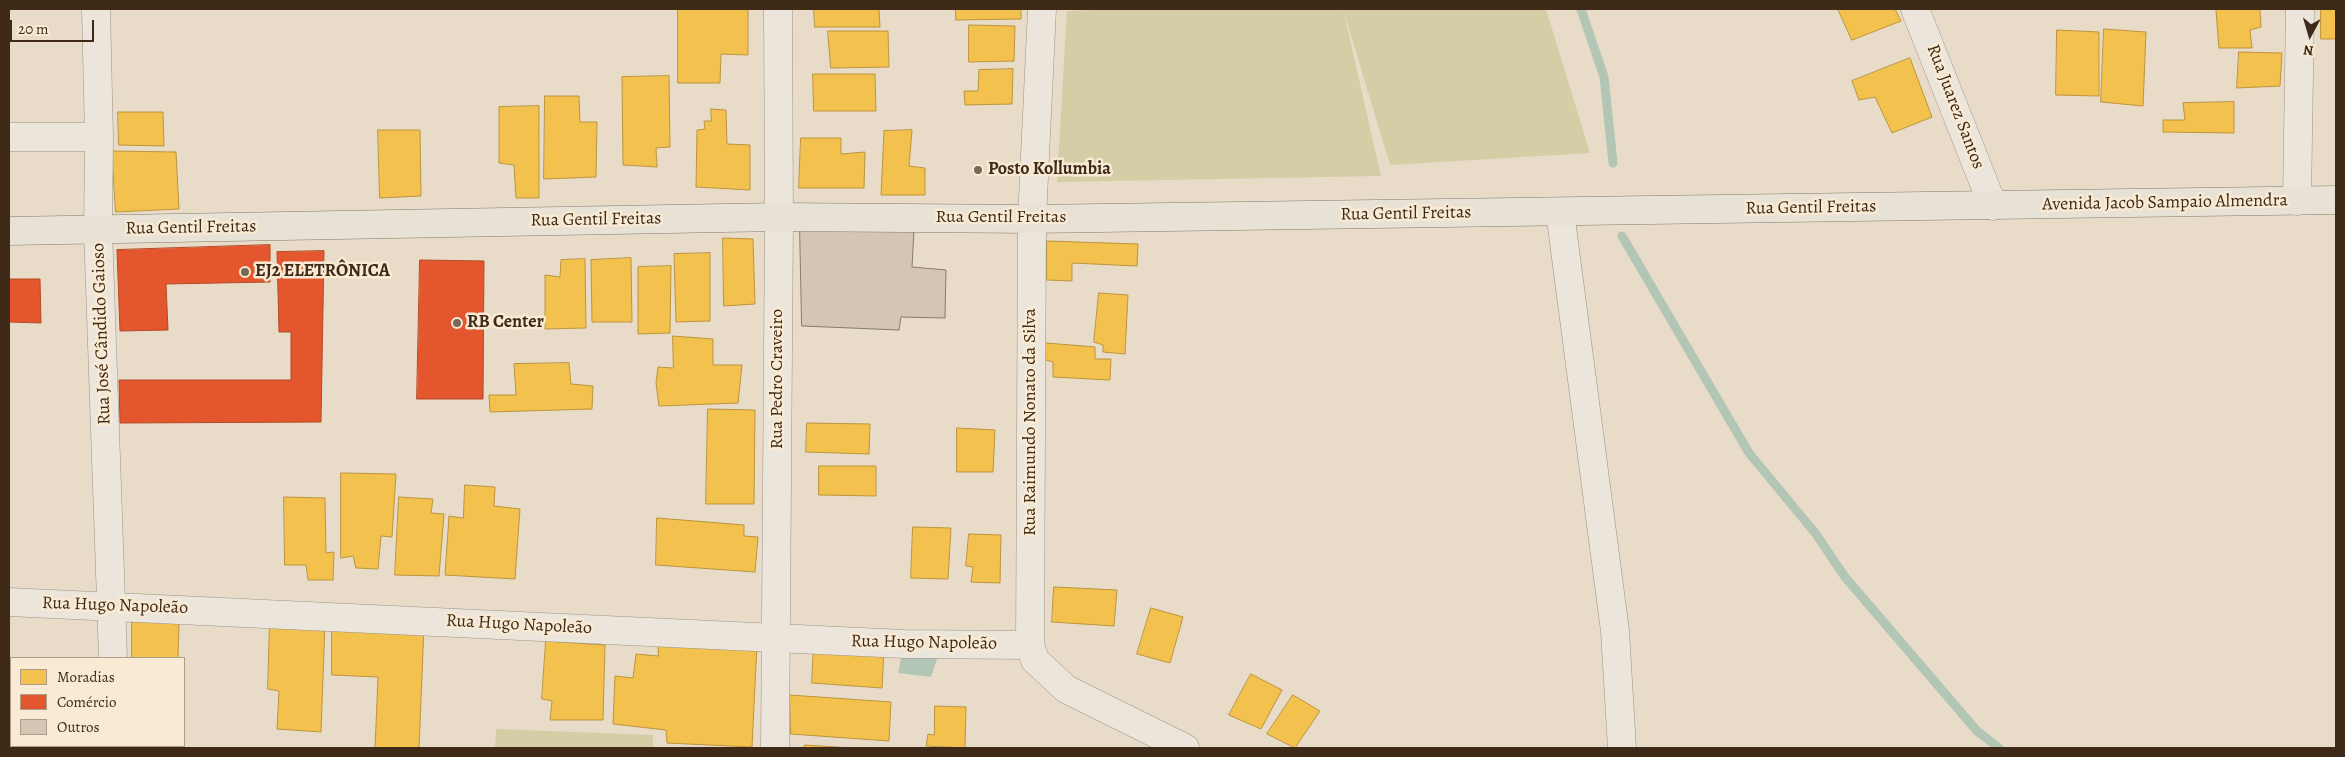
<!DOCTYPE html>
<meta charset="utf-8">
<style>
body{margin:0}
#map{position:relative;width:2345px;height:757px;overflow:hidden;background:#e8dcc8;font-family:Alegreya,serif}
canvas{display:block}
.frame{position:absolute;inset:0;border:10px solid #3f2a18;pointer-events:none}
.legend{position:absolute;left:10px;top:657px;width:175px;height:90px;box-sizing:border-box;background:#f8ead3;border:1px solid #ae9d88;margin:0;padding:6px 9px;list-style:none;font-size:15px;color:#3f2a18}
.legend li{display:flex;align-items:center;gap:10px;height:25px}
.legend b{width:25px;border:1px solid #ae9d88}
.north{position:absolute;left:2285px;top:10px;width:50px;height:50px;-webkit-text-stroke:4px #f8ead3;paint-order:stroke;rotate:186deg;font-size:14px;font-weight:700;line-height:20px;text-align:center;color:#3f2a18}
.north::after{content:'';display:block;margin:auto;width:18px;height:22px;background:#3f2a18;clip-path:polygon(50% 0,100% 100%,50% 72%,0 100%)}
.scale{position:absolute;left:10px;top:20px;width:84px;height:22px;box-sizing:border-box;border:2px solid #3f2a18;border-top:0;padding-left:6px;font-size:15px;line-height:18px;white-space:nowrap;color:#3f2a18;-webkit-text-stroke:4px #f8ead3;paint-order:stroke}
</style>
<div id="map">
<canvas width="2345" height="757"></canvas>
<div class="frame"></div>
<ul class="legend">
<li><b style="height:14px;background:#f2c14e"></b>Moradias</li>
<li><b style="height:14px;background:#e4572e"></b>Comércio</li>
<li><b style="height:14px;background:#d5c5b5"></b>Outros</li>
</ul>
<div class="north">N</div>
<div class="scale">20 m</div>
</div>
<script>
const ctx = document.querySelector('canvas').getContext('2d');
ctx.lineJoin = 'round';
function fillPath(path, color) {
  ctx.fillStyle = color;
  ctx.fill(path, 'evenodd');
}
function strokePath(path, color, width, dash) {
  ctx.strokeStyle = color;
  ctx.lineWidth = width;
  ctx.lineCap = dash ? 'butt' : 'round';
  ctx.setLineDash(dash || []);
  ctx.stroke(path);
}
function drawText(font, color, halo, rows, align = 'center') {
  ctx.font = font + ' Alegreya,serif';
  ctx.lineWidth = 5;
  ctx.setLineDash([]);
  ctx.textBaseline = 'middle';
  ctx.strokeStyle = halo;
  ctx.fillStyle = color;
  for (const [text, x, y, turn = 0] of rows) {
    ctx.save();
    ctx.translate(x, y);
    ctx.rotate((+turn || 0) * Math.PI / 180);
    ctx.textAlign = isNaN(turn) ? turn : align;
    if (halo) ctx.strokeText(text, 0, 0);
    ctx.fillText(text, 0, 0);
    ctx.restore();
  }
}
fillPath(new Path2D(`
 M1118,9h225l38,167 -324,6 10,-171z
 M1343,9h203l44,144 -200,12z
 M496,729l157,6v13h-158z`), '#d4cda6');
fillPath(new Path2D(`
 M904,644l35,9 -8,24 -33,-4z`), '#b3c6b6');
const homes = new Path2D(`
 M678,9h70v46l-27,-1 -1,29h-42z
 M814,9h65l1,18h-65z
 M956,9h65v10l-65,1z
 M1838,9h57l6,12 -49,19z
 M2233,9h27l1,18 -11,3 2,18h-33l-3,-38z
 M2321,9h15v30h-15z
 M969,25l46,1 -1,35 -45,1z
 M2104,29l42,3 -3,74 -42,-4z
 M2057,30l42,2v64l-43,-1z
 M828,31h60l1,36 -58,1z
 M2239,52l43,1 -2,33 -43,2z
 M1910,58l22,59 -40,16 -17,-36 -16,3 -7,-19z
 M1013,69l-1,35 -47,1 -1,-14h14l1,-21z
 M813,74h62l1,37h-62z
 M669,76l1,71 -14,1 1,19 -34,-2 -1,-88z
 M545,96h34l1,26h17l-1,55 -52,2z
 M2234,102v31l-71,-1v-12h22l-2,-17z
 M539,106v92h-23l-2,-33 -15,-2v-56z
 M711,109l15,1 1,34 23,1v45l-54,-3 1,-57 8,-1 -1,-8h7z
 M118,112h45l1,34 -45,-1z
 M378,130h42l1,66 -41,2z
 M912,130l-3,36 16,2v27h-44l3,-64z
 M801,138h40v16l24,-2 -1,36h-65z
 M112,151l64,1 3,57 -63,3z
 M723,238l30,1 2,65 -31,2z
 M1047,241l91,3 -1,22 -65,-3v18l-25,-1z
 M710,253v68l-34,1 -2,-68z
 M631,258l1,64h-40l-1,-62z
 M585,259l1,69 -41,1v-54l15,2 1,-17z
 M671,266l-1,67 -32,1v-67z
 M1099,293l29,2 -3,59 -22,-2v-7l-9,-3z
 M673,336l40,3v26h29l-4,38 -79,3 -3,-23 2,-16 15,1z
 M1046,343l49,4v12h16l-1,21 -57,-3v-15l-7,-2z
 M569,363l2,21 22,2 -1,23 -102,3 -1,-17h27l-2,-31z
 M708,409l47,1 -1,94h-48z
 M807,423l63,1 -1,30 -63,-2z
 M957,428l38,2 -2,42h-36z
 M819,466h57v30l-57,-1z
 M341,473l55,1 -4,63 -11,-1 -3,33 -22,-1 -3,-12 -12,2z
 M465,485l30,2 -1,19 26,3 -5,70 -70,-4 4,-59 14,2z
 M284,497l41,1 1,55 8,-1 -1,28h-25l-2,-15h-21z
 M399,497l34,2 -2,14 13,1 -5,62 -44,-1z
 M657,518l87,7v11l14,1 -3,35 -99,-7z
 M913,527l38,1 -3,51 -37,-1z
 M969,534l32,1 -1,48 -29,-1 2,-15 -7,-1z
 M1054,587l63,3 -3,36 -62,-4z
 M1151,608l32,9 -13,46 -33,-9z
 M270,619l55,3 -4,110 -44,-3 2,-38 -11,-2z
 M132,621h47l-1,37h-46z
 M332,623l92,4 -5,121h-44l3,-71 -46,-2z
 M658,637l99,7 -5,103 -85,-4 -1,-13 -53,-6 2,-48 18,2 3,-24 22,2z
 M546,641l59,4 -2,75h-53l2,-19 -10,-2z
 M814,644l70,5 -2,39 -70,-5z
 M1251,674l31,16 -21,39 -32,-14z
 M790,695l101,7 -2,39 -98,-7z
 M1293,695l27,16 -25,37 -28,-14z
 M935,706l31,1 -1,41 -39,-2 2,-12 6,1z
 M805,745l47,3h-48z`);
fillPath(homes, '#f2c14e');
strokePath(homes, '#bc943e', 1);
const shops = new Path2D(`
 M270,245v37l-104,2 2,46 -48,1 -3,-81z
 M324,251l-3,171 -201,1 -1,-43h172v-48h-12l-2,-80z
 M420,260l64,1 -1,138h-66z
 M9,279h31l1,44 -32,-1z`);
fillPath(shops, '#e4572e');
strokePath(shops, '#b24a27', 1);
strokePath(new Path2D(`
 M1581,9l23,68 9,86
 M1622,236l127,217 67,81 29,43 132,154 22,17`), '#b3c6b6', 9);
const building = new Path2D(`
 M800,228l114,2 -2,37 34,3 -1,48 -44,-1 -2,13 -97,-4z`);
fillPath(building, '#d5c5b5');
strokePath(building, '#847b6e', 1);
const minor = new Path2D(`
 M96,9l3,128 -1,93 15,428
 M1042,9l-10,210 -2,426 5,15 31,29 119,59
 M1915,9l78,197
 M9,137h90
 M2297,201l3,-192
 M1560,212l55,419 7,117
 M9,602l895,42 126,1
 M115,746v2
 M775,748l4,-531 -1,-208`);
const major = new Path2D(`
 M9,231l770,-14 253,2 1304,-19`);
strokePath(minor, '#9c9385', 29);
strokePath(major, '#847b6e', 29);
strokePath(minor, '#ebe5dc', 28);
strokePath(major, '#e8e1d6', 28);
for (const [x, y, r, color] of [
 [978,170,5,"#7a6856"],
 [245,272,5,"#7a6856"],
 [457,323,5,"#7a6856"]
]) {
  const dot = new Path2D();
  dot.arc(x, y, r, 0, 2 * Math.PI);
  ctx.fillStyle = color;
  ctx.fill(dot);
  strokePath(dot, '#f8ead3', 2);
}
drawText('18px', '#3f2a18', '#f8ead3', [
 ["Rua Juarez Santos",1955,107,69],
 ["Avenida Jacob Sampaio Almendra",2165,203,-1],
 ["Rua Gentil Freitas",1811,208,-1],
 ["Rua Gentil Freitas",1406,214,-1],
 ["Rua Gentil Freitas",1001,218],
 ["Rua Gentil Freitas",596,220,-1],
 ["Rua Gentil Freitas",191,228,-1],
 ["Rua José Cândido Gaioso",102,334,-92],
 ["Rua Pedro Craveiro",778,379,-90],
 ["Rua Raimundo Nonato da Silva",1031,422,-90],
 ["Rua Hugo Napoleão",115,606,2],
 ["Rua Hugo Napoleão",519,625,3],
 ["Rua Hugo Napoleão",924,643,1]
]);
drawText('bold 18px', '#3f2a18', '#f8ead3', [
 ["Posto Kollumbia",988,170],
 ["EJ2 ELETRÔNICA",255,272],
 ["RB Center",467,323]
], 'left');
</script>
